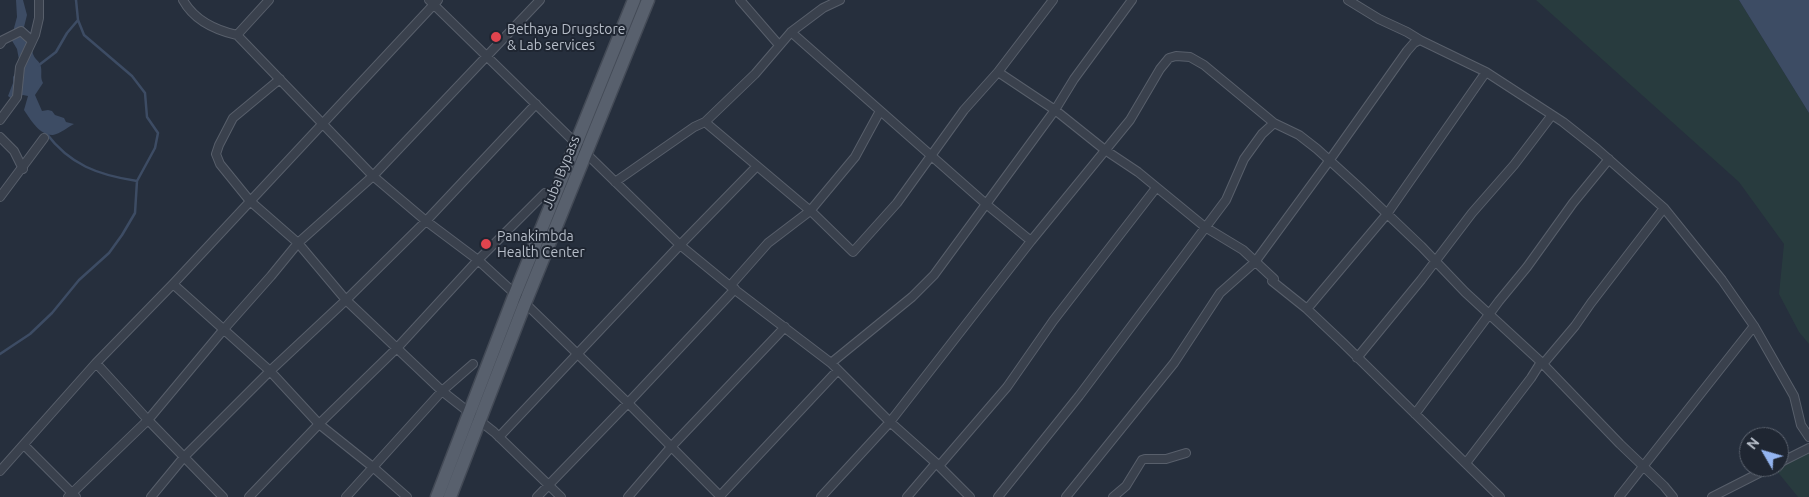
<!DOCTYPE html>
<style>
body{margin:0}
#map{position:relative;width:1809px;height:497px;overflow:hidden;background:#262f3d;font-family:Ubuntu,sans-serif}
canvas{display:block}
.north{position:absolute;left:1739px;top:427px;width:50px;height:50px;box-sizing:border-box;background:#1f2632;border:1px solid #5b626e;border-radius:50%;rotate:308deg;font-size:14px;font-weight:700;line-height:20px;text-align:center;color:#b6bdc8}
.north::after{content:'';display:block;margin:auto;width:18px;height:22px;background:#93b4f0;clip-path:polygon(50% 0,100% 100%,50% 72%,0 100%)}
</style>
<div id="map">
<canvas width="1809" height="497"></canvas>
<div class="north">N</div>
</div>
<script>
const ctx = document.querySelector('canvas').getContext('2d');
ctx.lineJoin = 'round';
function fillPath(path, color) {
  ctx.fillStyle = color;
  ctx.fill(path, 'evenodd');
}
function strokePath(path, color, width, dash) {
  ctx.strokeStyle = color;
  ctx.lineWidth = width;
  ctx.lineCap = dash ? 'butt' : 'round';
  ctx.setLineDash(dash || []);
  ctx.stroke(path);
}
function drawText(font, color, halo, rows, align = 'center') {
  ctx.font = font + ' Ubuntu,sans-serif';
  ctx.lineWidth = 4;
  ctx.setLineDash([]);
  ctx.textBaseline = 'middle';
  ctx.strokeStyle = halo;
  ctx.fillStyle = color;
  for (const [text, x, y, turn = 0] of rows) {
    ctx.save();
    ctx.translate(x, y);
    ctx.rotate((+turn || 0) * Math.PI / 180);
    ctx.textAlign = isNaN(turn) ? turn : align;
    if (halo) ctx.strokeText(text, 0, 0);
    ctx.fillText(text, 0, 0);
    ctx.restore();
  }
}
fillPath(new Path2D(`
 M1536,0h203l70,113v231l-10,-12 -20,-38 5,-50 -45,-62z
 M1809,451v46h-11l-22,-27z`), '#283b3e');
fillPath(new Path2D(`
 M16,0h7l4,15 -3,12 6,5 4,2c0,6 -3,15 -1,20 2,6 7,7 8,13 1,6 -1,11 2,16l-8,12 7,16 6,-1 4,1 3,4 9,3 2,4 8,2c-6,3 -14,10 -21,11 -13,1 -23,-16 -29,-25l4,-14 -5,-1 -10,5 -5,-4 5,-13v-6l7,-12 -3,-16 -6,-10 6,-22z
 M1739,0h70v113z`), '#3d4c64');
strokePath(new Path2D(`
 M39,65l17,-13 11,-19 11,-13
 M46,133c24,32 52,42 91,48
 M0,354l30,-20 22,-21 27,-33 30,-27 13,-18 13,-22 2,-32 18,-33 3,-15 -11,-16 -2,-24 -13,-17 -48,-41 -6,-15 -2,-20`), '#3d4c64', 2.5);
const minor = new Path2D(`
 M183,0c11,20 32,30 54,35l136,141 53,45 52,39 47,43 103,100 93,94
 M429,0l251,245 50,41 101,77 59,59 46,41 34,34
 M740,0l39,45
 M1348,0l31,19 28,13 13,8
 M791,32l195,172 45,37
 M237,35l32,-35
 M0,44l3,-4 18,-9 11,10
 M998,72l57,38 50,40 33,22 67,55 38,23 31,29 -2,2 35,28 36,34 157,154
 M280,79l-47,39 -14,27 -3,9 4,10 30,37 48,42 48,57 96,91 52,41 67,65
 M0,120l17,-23 3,-30 15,-32 4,-17v-18
 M705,122l109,92 39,38 44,-49 67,-93 34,-38 55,-72
 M0,137l14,14 9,18
 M615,182l79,-55 11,-5 50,-48 36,-42 32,-24 17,-8
 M0,197l44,-59
 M173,284l97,87 49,53 55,44 33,29
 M730,286l38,-43 42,-32 45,-54 25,-46
 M1307,309l80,-95 99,-142
 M1357,358l64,-78 51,-67 42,-48 38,-50
 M96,363l52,57 75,77
 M831,363l81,-66 22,-22 121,-165 19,-31 58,-79
 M1543,364l32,-38 16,-23 73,-95
 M1415,414l84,-113 28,-34 46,-64 36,-44
 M499,437l181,-192 77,-79
 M24,445l52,52
 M1466,463l65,-85 10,-16
 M1779,463l30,-15
 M939,466l68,-79 46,-66 103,-133
 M0,471l96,-108 77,-79 265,-284
 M720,496l118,-126
 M68,497l80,-77 76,-91 47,-53 27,-33 75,-67 167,-176
 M151,497l33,-40 86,-86 76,-71 80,-79 110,-117
 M249,497l70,-73 78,-76 81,-88 67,-67
 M346,497l96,-106 31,-27
 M537,497l91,-94 107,-114
 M628,497l43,-50 114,-120
 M821,497l69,-75 141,-181 99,-121 30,-51 9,-11 7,-2 14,1 14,8 70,58
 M907,497l29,-34
 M998,497l81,-101 147,-196 18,-41 18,-25 12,-11 25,12 18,14 44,40 60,57 44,46 76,70 79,82 44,42 9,11
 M1066,497l108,-134 46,-70 35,-31 74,-101 78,-110 7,-8 6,-3 66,32 77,50 34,27 67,59 58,72 32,46 40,70 7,29 8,12
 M1113,497l13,-11 16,-26 3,-1h21l20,-6
 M1619,497l135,-171
 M1712,497l59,-30`);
const primary = new Path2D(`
 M437,497l78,-203 119,-294
 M450,497l75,-194 123,-303`);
strokePath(minor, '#585f6b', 10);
strokePath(primary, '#434a56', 15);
strokePath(minor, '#3a414d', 8);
strokePath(primary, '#58606d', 12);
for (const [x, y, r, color] of [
 [496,37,6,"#e0444e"],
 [486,244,6,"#e0444e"]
]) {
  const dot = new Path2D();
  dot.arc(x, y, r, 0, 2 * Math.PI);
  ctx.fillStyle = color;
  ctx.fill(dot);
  strokePath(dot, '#1f2632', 2);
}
drawText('14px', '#b6bdc8', '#1f2632', [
 ["Bethaya Drugstore",507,29],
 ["& Lab services",507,45],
 ["Panakimbda",497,236],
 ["Health Center",497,252]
], 'left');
drawText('14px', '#b6bdc8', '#1f2632', [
 ["Juba Bypass",561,172,-68]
]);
</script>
